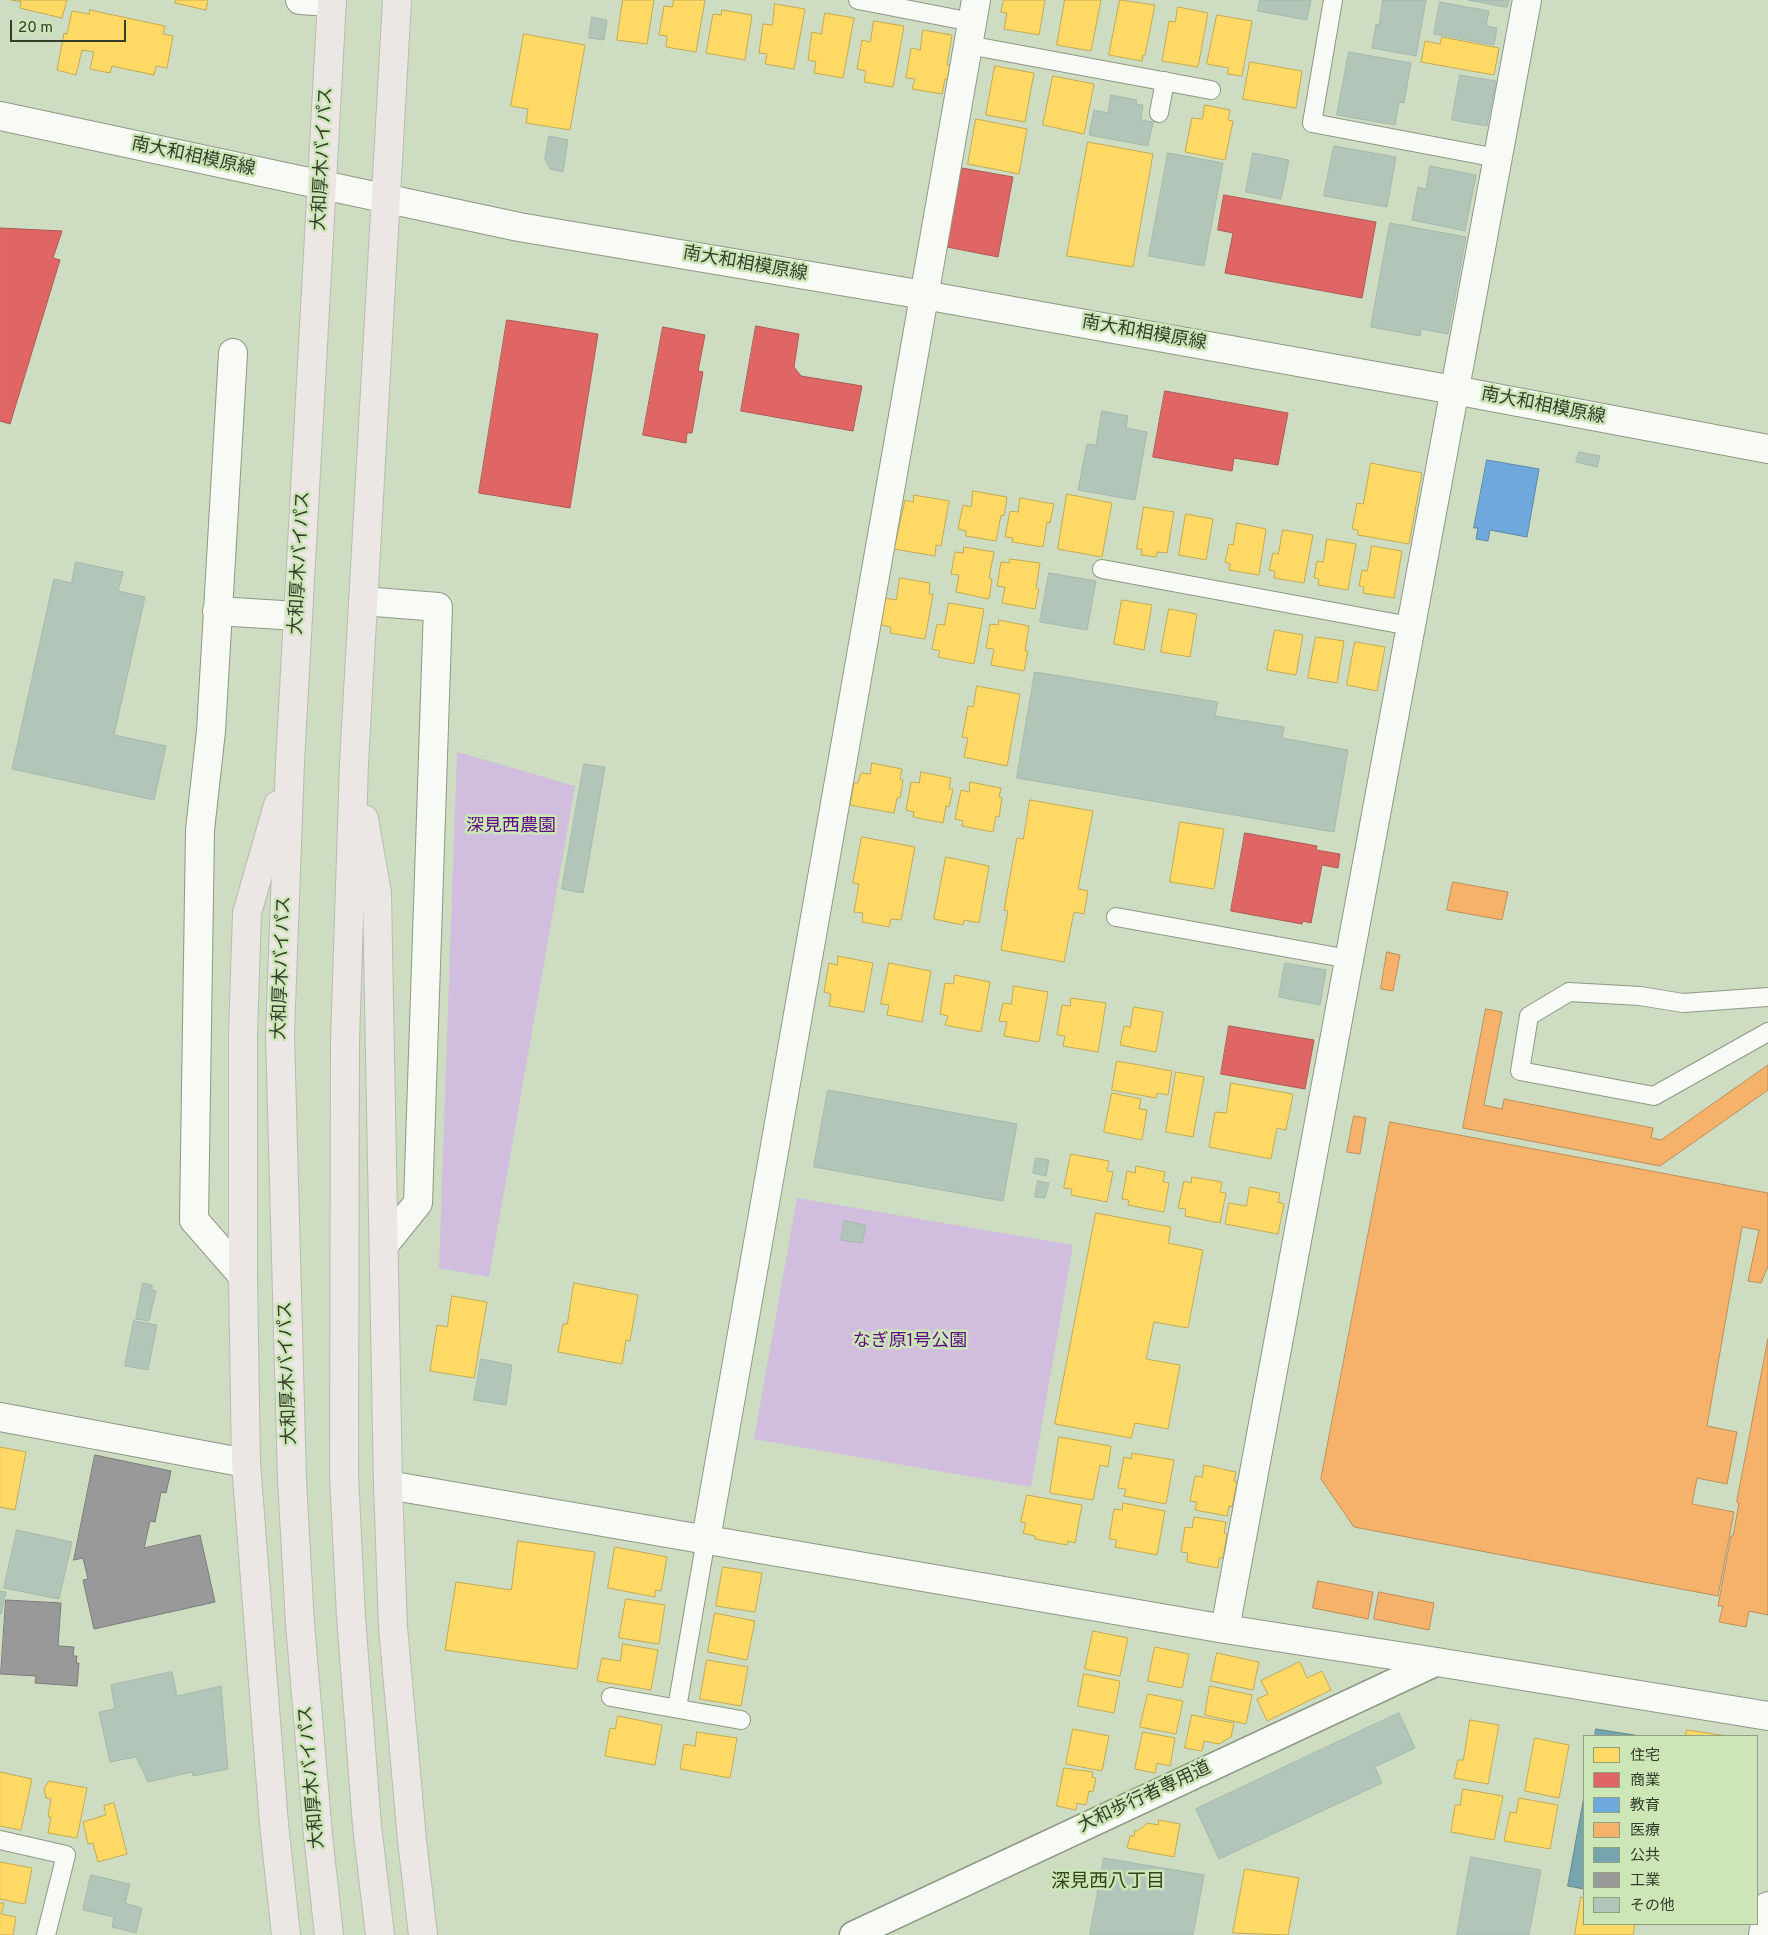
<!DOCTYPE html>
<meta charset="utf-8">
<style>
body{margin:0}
#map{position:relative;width:1768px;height:1935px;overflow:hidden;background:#cedcc2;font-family:Overpass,"Noto Sans JP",sans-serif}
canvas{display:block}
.legend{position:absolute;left:1583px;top:1735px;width:175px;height:190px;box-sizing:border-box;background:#cde6b7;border:1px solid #8fa27f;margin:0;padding:6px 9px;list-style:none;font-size:15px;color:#333d2a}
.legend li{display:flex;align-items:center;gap:10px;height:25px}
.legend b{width:25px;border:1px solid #8fa27f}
.scale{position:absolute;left:10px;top:20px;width:116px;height:22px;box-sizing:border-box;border:2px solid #333d2a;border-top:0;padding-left:6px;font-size:15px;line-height:18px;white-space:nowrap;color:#333d2a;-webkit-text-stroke:4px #cde6b7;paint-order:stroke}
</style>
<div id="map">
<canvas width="1768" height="1935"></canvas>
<ul class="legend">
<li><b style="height:14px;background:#ffd966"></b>住宅</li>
<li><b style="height:14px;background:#e06666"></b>商業</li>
<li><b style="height:14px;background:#6fa8dc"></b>教育</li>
<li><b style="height:14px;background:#f6b26b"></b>医療</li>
<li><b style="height:14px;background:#76a5af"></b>公共</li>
<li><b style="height:14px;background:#999"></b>工業</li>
<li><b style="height:14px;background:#b2c5b9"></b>その他</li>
</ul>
<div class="scale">20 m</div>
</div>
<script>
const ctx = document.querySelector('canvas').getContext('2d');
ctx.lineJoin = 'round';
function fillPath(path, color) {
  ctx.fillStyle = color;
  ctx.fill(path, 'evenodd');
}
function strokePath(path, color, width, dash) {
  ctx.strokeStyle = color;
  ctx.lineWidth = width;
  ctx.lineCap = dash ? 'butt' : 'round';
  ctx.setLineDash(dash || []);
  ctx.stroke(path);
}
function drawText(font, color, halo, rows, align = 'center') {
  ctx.font = font + ' Overpass,"Noto Sans JP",sans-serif';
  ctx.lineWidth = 5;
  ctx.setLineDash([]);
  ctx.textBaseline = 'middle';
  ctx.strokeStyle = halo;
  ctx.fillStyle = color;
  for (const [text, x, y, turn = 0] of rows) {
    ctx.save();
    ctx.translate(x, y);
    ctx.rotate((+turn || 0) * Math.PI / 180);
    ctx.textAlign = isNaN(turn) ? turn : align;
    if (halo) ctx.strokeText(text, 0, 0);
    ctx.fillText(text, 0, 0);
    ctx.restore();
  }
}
fillPath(new Path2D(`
 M457,752l118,34 -86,491 -50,-9z
 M797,1198l276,47 -42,242 -277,-48z`), '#d1bdde');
const homes = new Path2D(`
 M12,0h55l-5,18 -42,-10 1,-6z
 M176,0h32l-2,10 -31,-7z
 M623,0h31l-7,44 -30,-4z
 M674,0h31l-9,52 -30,-5 1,-11 -8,-1 5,-29 8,1z
 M1004,0h41l-6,35 -35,-6 3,-16 -6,-1z
 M1065,0h36l-10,51 -34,-6z
 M1120,0l35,5 -10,50h-2l-1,6 -33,-6z
 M775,4l30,5 -11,60 -29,-5 2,-10 -8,-1 4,-29 9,1z
 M1178,7l30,6 -10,54 -36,-6 7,-40 6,1z
 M90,10l75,16 -2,8 10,2 -6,32 -11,-2 -2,9 -42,-9 -2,7 -20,-4 4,-17 -12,-2 -6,25 -19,-5 7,-37 3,1 5,-23 17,3z
 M722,10l30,5 -7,45 -39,-7 7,-39 8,1z
 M825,13l29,5 -11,60 -29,-5 2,-11 -8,-2 4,-28 9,2z
 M1217,15l35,6 -10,55 -15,-2 2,-6 -22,-4z
 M874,21l30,5 -11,61 -29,-5 2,-11 -9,-2 5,-29 8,2z
 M923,30l29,5 -5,30h3l-3,15 -2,-1 -3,15 -30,-5 3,-10 -9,-1 5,-30 9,2z
 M524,34l61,11 -15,85 -44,-7 2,-14 -17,-3z
 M1442,37l57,11 -5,27 -73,-13 4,-21 15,3z
 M1250,62l52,9 -6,37 -53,-9z
 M995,66l39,7 -9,49 -39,-7z
 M1053,76l41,8 -10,50 -41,-9z
 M1205,105l25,5 -2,10 5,1 -8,39 -40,-8 7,-34 10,1z
 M976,119l51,10 -8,45 -51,-10z
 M1088,142l65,12 -20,113 -66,-11z
 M1371,463l51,10 -13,71 -51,-9v-5l-6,-1 5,-26 6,1z
 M973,491l34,6 -3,19 -3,-1 -5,26 -30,-5v-5l-8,-2 5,-24 8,2z
 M1067,494l45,9 -10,54 -44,-8z
 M914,495l35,6 -8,45 -5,-1 -1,11 -41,-7 11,-49 8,2z
 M1020,498l34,6 -4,19 -3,-1 -4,25 -31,-5 1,-4 -8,-1 5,-26 8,1z
 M1144,507l30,5 -7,41 -10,-1 -1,5 -15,-2 1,-6h-5z
 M1186,514l27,5 -7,41 -27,-5z
 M1237,523l29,6 -7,46 -30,-5 1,-6 -5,-2 4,-18 4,1z
 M1283,530l30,5 -9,48 -30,-5 1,-7 -6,-1 4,-17 5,1z
 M1327,539l29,5 -8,46 -30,-5 1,-6 -5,-1 3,-17 6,1z
 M1372,546l30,5 -8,47 -31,-5 1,-6 -5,-1 3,-16 5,1z
 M964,547l30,5 -5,26 3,1 -3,20 -33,-7 3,-17 -8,-1 4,-22 8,1z
 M1010,559l30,4 -4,25 3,1 -4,20 -33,-6 3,-16 -8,-1 4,-24 8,1z
 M900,578l30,5 -1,11h4l-8,45 -35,-6 1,-6 -10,-2 4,-27 11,2z
 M1122,600l30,5 -8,45 -30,-6z
 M949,603l35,6 -10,55 -36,-7 2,-6 -8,-2 5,-25 7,1z
 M1169,609l28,5 -7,43 -29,-5z
 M999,620l30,6 -4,25h3l-4,20 -33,-6 3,-16 -8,-1 4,-24 8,1z
 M1275,630l28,5 -7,40 -29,-5z
 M1316,637l28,4 -7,42 -29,-5z
 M1355,642l30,5 -8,44 -30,-6z
 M977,686l43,8 -13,72 -43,-9 4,-19 -6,-1 6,-31 5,1z
 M872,763l30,6 -2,10 3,1 -3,18h-3l-3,15 -44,-8 4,-22h4l3,-10 9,1z
 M921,772l30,6 -2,11h4l-4,18 -3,-1 -3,17 -30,-6 1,-5 -8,-2 5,-28 8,1z
 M970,782l31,6 -2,9 3,1 -3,19 -3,-1 -3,16 -31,-6 1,-5 -8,-2 6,-29 8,2z
 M1030,800l63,11 -15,78 10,2 -4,23 -10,-2 -10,50 -63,-12 7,-39 -4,-1 13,-72 6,1z
 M1180,822l44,7 -10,60 -44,-7z
 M862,837l53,10 -14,73 -10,-1 -2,8 -27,-5 1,-9 -9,-1 5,-28 -6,-1z
 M946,857l43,9 -10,57 -15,-3 -1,5 -29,-6z
 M838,956l35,7 -9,49 -35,-6 2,-12 -7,-2 5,-29 8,2z
 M889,963l42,8 -9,51 -35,-7 2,-10 -8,-1z
 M955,975l35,7 -9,50 -36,-7 3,-9 -8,-2 5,-31 8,1z
 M1014,986l34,6 -9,50 -35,-6 3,-14 -8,-1 4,-18 8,1z
 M1071,998l35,5 -8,49 -35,-6 2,-10 -8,-1 5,-30 8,1z
 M1134,1007l29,5 -7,40 -36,-7 4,-19 6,1z
 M1117,1061l55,10 -4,24 -11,-2 -1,5 -44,-8z
 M1176,1072l28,5 -11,60 -27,-5z
 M1231,1083l62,11 -7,36 -9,-2 -6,31 -62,-12 6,-35 11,1z
 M1112,1093l29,6 -2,10 8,1 -5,30 -38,-8z
 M1071,1154l38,7 -2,10 6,1 -6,30 -36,-7 1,-6 -8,-1z
 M1136,1166l29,6 -2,10 6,1 -5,29 -36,-7 1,-5 -7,-1 5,-28 8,2z
 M1192,1177l30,5 -2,10 6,1 -6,30 -35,-7 1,-7 -8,-1 6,-27 7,2z
 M1250,1187l30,6 -2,9 6,2 -6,30 -53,-10 4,-21 17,3z
 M1096,1213l75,14 -3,16 35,7 -15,78 -34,-6 -8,37 34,6 -12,64 -33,-6 -4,15 -76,-14z
 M574,1283l64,12 -8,46 -4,-1 -4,24 -64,-12 5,-28h4z
 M452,1296l35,6 -13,76 -44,-7 7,-46 10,2z
 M1059,1437l52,9 -3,21 -8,-2 -7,35 -43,-7z
 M0,1447l26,5 -11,58 -15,-3z
 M1132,1453l42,7 -8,44 -42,-8 2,-7 -8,-1 6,-31 7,2z
 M1204,1465l32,7 -2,9 3,1 -5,25 -3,-1 -2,10 -32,-6 2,-8 -7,-1 5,-25 7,1z
 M1027,1495l55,10 -7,38 -7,-2 -1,4 -32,-6v-3l-12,-3 3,-10 -5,-1z
 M1123,1503l42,8 -8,44 -42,-8 2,-7 -8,-1 5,-30 8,1z
 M1194,1517l32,5 -2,11 3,1 -4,24h-4l-1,10 -31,-6 1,-9 -7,-1 4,-25 7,1z
 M518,1541l77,11 -18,117 -132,-19 11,-68 55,8z
 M615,1547l52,10 -6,34 -6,-1v7l-47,-9z
 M723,1567l39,6 -7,39 -39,-6z
 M626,1599l39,6 -6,39 -40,-6z
 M715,1613l40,8 -8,39 -39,-8z
 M1093,1631l35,7 -8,38 -35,-7z
 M623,1644l35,6 -7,40 -54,-9 5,-23 18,3z
 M1155,1647l34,7 -7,34 -34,-7z
 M1217,1653l42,9 -6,28 -42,-9z
 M707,1660l41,7 -7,39 -41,-7z
 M1300,1662l7,16 15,-7 9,19 -64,31 -10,-22 11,-5 -7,-13z
 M1084,1674l36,7 -6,32 -36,-7z
 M1210,1686l42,9 -6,29 -41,-9z
 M1148,1694l35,7 -7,33 -36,-7z
 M1192,1715l42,8 -3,14 -12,7 -15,-3 -2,10 -17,-3z
 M618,1716l44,9 -7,40 -50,-9 5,-28 5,1z
 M1470,1720l29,5 -11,59 -34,-6 4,-18h5z
 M1073,1729l36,7 -7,35 -36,-7z
 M1687,1730l41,6h-42z
 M697,1732l40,6 -7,40 -50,-9 4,-25 11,2z
 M1143,1732l32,6 -5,28 -13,-3 -2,10 -20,-4z
 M1535,1738l34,7 -10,53 -34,-7z
 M1064,1768l29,4 -1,5 4,1 -3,14 -4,-1 -3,14 -9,-2 -1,7 -19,-4z
 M0,1772l32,7 -11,51 -21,-4z
 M49,1781l38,7 -10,50 -29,-5 3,-16h-3l3,-18 -5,-1 -2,-9z
 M1463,1789l40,7 -9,44 -43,-8 4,-27h5z
 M1519,1798l39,7 -8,44 -46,-8 6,-29 6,1z
 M114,1803l13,51 -29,8 -5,-19 -5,1 -5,-22 23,-7 -2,-9z
 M1159,1820l21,4 -6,33 -47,-9 3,-12h4l1,-6 2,1 11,-8 10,2z
 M0,1862l32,6 -7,36 -25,-5z
 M1245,1869l54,9 -11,57 -55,-2z
 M1581,1897l3,1v26h51l-2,11h-58z
 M0,1903h4l-3,11 15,3 -3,18h-13z`);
fillPath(homes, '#ffd966');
strokePath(homes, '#c2aa54', 1);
const shops = new Path2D(`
 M962,168l51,9 -15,80 -51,-10z
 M1224,195l152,27 -14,76 -137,-25 8,-40 -15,-3z
 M0,228l62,3 -9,27 7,2 -50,164 -10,-3z
 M507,320l91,14 -28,174 -91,-15z
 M756,326l43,8 -5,33 7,9 61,10 -9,45 -112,-20z
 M663,327l42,8 -7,36 5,1 -11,61h-5l-1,10 -43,-8z
 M1165,391l123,22 -10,52 -44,-7 -2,13 -79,-14z
 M1245,833l72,13 -1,4 24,4 -2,14 -16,-3 -11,58 -8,-2 -1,3 -71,-13z
 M1229,1026l85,14 -9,49 -84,-15z`);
fillPath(shops, '#e06666');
strokePath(shops, '#ac5a54', 1);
const schools = new Path2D(`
 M1487,460l52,9 -12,68 -37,-7 -2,11 -12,-2 2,-11h-4z`);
fillPath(schools, '#6fa8dc');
strokePath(schools, '#5d88a7', 1);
const health = new Path2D(`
 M1453,882l55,10 -6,28 -55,-10z
 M1387,952l13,3 -7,36 -12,-2z
 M1486,1009l16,3 -18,93 18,4 2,-10 149,29 -2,10 10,2 107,-75v25l-108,76 -197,-38z
 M1354,1116l12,2 -6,36 -13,-2z
 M1390,1122l378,71v73l-7,17 -13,-2 11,-51 -17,-3 -35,199 30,6 -10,52 -30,-6 -5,26 42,8 -16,84 -364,-69 -33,-48z
 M1768,1339v276l-19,-4 -3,16 -27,-5 4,-16h-5l13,-70h2l6,-33 -2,-1z
 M1318,1581l55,11 -5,27 -55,-11z
 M1379,1592l55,11 -5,27 -55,-11z`);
fillPath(health, '#f6b26b');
strokePath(health, '#bc8f58', 1);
const public = new Path2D(`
 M1596,1729l44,7h-45z
 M1584,1797v92l-16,-3z`);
fillPath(public, '#76a5af');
strokePath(public, '#628687', 1);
const industry = new Path2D(`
 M95,1455l76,16 -5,22 -5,-1 -6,30 -5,-1 -6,27 56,-13 15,67 -121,27 -11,-49 5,-1 -5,-21 -9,2z
 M6,1600l55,3 -3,43 16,1 -1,9h4l-1,7h3l-2,23 -42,-3 1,-7 -35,-2z`);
fillPath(industry, '#999');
strokePath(industry, '#7a7d78', 1);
const building = new Path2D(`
 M1260,0h51l-4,20 -49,-9z
 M1383,0h43l-10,56 -44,-8 4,-24 3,1z
 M1468,0h41l-2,7z
 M1440,2l49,9 -3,15 11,2 -3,17 -60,-11z
 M592,17l15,3 -3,20 -15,-2z
 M1349,52l62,11 -7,40 -5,-1 -4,23 -58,-10z
 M1460,75l36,6 -9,45 -35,-6z
 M1111,95l26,5 -1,4 7,1 -2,15 12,2 -5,24 -59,-11 5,-25 14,3z
 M549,136l19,4 -5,32 -13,-3 -5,-10z
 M1334,146l62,11 -9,50 -63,-11z
 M1168,153l55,10 -19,103 -55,-10z
 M1253,153l36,7 -8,39 -35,-7z
 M1430,166l46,9 -11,56 -53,-11 6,-33 8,2z
 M1390,223l76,14 -18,97 -27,-5 -1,7 -49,-9z
 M1102,411l26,5 -2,12 21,4 -12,68 -57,-10 9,-46 9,1z
 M1579,452l21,4 -3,11 -21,-5z
 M76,562l47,10 -5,19 27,6 -31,138 52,11 -12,54 -142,-31 42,-190 17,4z
 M1049,573l47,8 -9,49 -47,-8z
 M1035,672l183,30 -3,14 69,11 -2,11 66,12 -14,82 -317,-54z
 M584,764l21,3 -22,126 -21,-4z
 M1285,963l41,7 -6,35 -41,-8z
 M828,1090l189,34 -14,77 -189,-34z
 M1036,1158l13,2 -3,16 -13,-3z
 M1038,1181l11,2 -4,15 -10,-1z
 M845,1221l21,4 -4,18 -21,-3z
 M143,1283l9,2v5l4,1 -7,30 -13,-2z
 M134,1321l23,4 -9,45 -23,-4z
 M481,1359l31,6 -6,40 -32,-5z
 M17,1530l55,12 -13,57 -55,-11z
 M0,1591l6,1 -5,22h-1z
 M172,1672l5,24 44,-10 7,83 -35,7 -1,-4 -44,10 -12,-25 -26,5 -11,-50 16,-3 -4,-24z
 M1399,1713l16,35 -40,19 7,16 -163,76 -23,-50z
 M1471,1857l70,13 -12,65h-72z
 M1104,1858l100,17 -11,60h-103z
 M91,1875l39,9 -5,19 17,5 -6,25 -24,-6 2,-10 -31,-7z`);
fillPath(building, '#b2c5b9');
strokePath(building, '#a5b8ab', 1);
const service = new Path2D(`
 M858,0l114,22
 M1333,0l-21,123 185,35
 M968,45l243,45
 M1159,113l6,-32
 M1102,569l308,57
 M1116,917l233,42
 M1768,997l-85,6 -43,-7 -71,-4 -40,24 -9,55 134,25 114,-64
 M611,1697l130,23
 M677,1708l29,-169
 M0,1840l66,15 -20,80`);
const pedestrian = new Path2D(`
 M853,1935l584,-273`);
const minor = new Path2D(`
 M300,0l32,2
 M233,353l-22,378 -11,99 -6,390 49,56
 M363,601l75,6 -20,596 -34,42
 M217,611l81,5
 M0,1417l246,46
 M388,1485l837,144 212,33 331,54
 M706,1539l270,-1539
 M1225,1629l302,-1629
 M1763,1935l5,-29`);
const tertiary = new Path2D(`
 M0,116l519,111 405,68 530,95 314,59`);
const trunk = new Path2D(`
 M278,805l-31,108 -4,121v242l3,187 28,361 12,111
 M364,819l13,74 11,592 5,142 19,213 11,95
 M329,1935l-11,-100 -18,-211 -8,-144 -12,-446 10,-272 42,-762
 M380,1935l-13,-109 -16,-209 -7,-141 1,-435 9,-278 43,-763`);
strokePath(service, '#8e9985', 20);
strokePath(pedestrian, '#8e9985', 29);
strokePath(minor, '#8e9985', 30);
strokePath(tertiary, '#8e9985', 30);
strokePath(trunk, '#b6bdb0', 30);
strokePath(service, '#f8faf6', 18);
strokePath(pedestrian, '#f8faf6', 26);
strokePath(minor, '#f8faf6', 28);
strokePath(tertiary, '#f8faf6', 28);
strokePath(trunk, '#ece6e4', 28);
drawText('18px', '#333d2a', '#cde6b7', [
 ["南大和相模原線",193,158,12],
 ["大和厚木バイパス",324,159,-87],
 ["南大和相模原線",745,265,10],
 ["南大和相模原線",1144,334,10],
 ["南大和相模原線",1543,407,11],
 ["大和厚木バイパス",301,563,-87],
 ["大和厚木バイパス",283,968,-88],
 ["大和厚木バイパス",289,1373,-92],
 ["大和厚木バイパス",313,1777,-95],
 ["大和歩行者専用道",1145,1798,-25]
]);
drawText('18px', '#5e0b84', '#cde6b7', [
 ["深見西農園",511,827],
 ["なぎ原1号公園",910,1342]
]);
drawText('19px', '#2f431b', '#cde6b7', [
 ["深見西八丁目",1108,1883]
]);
</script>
